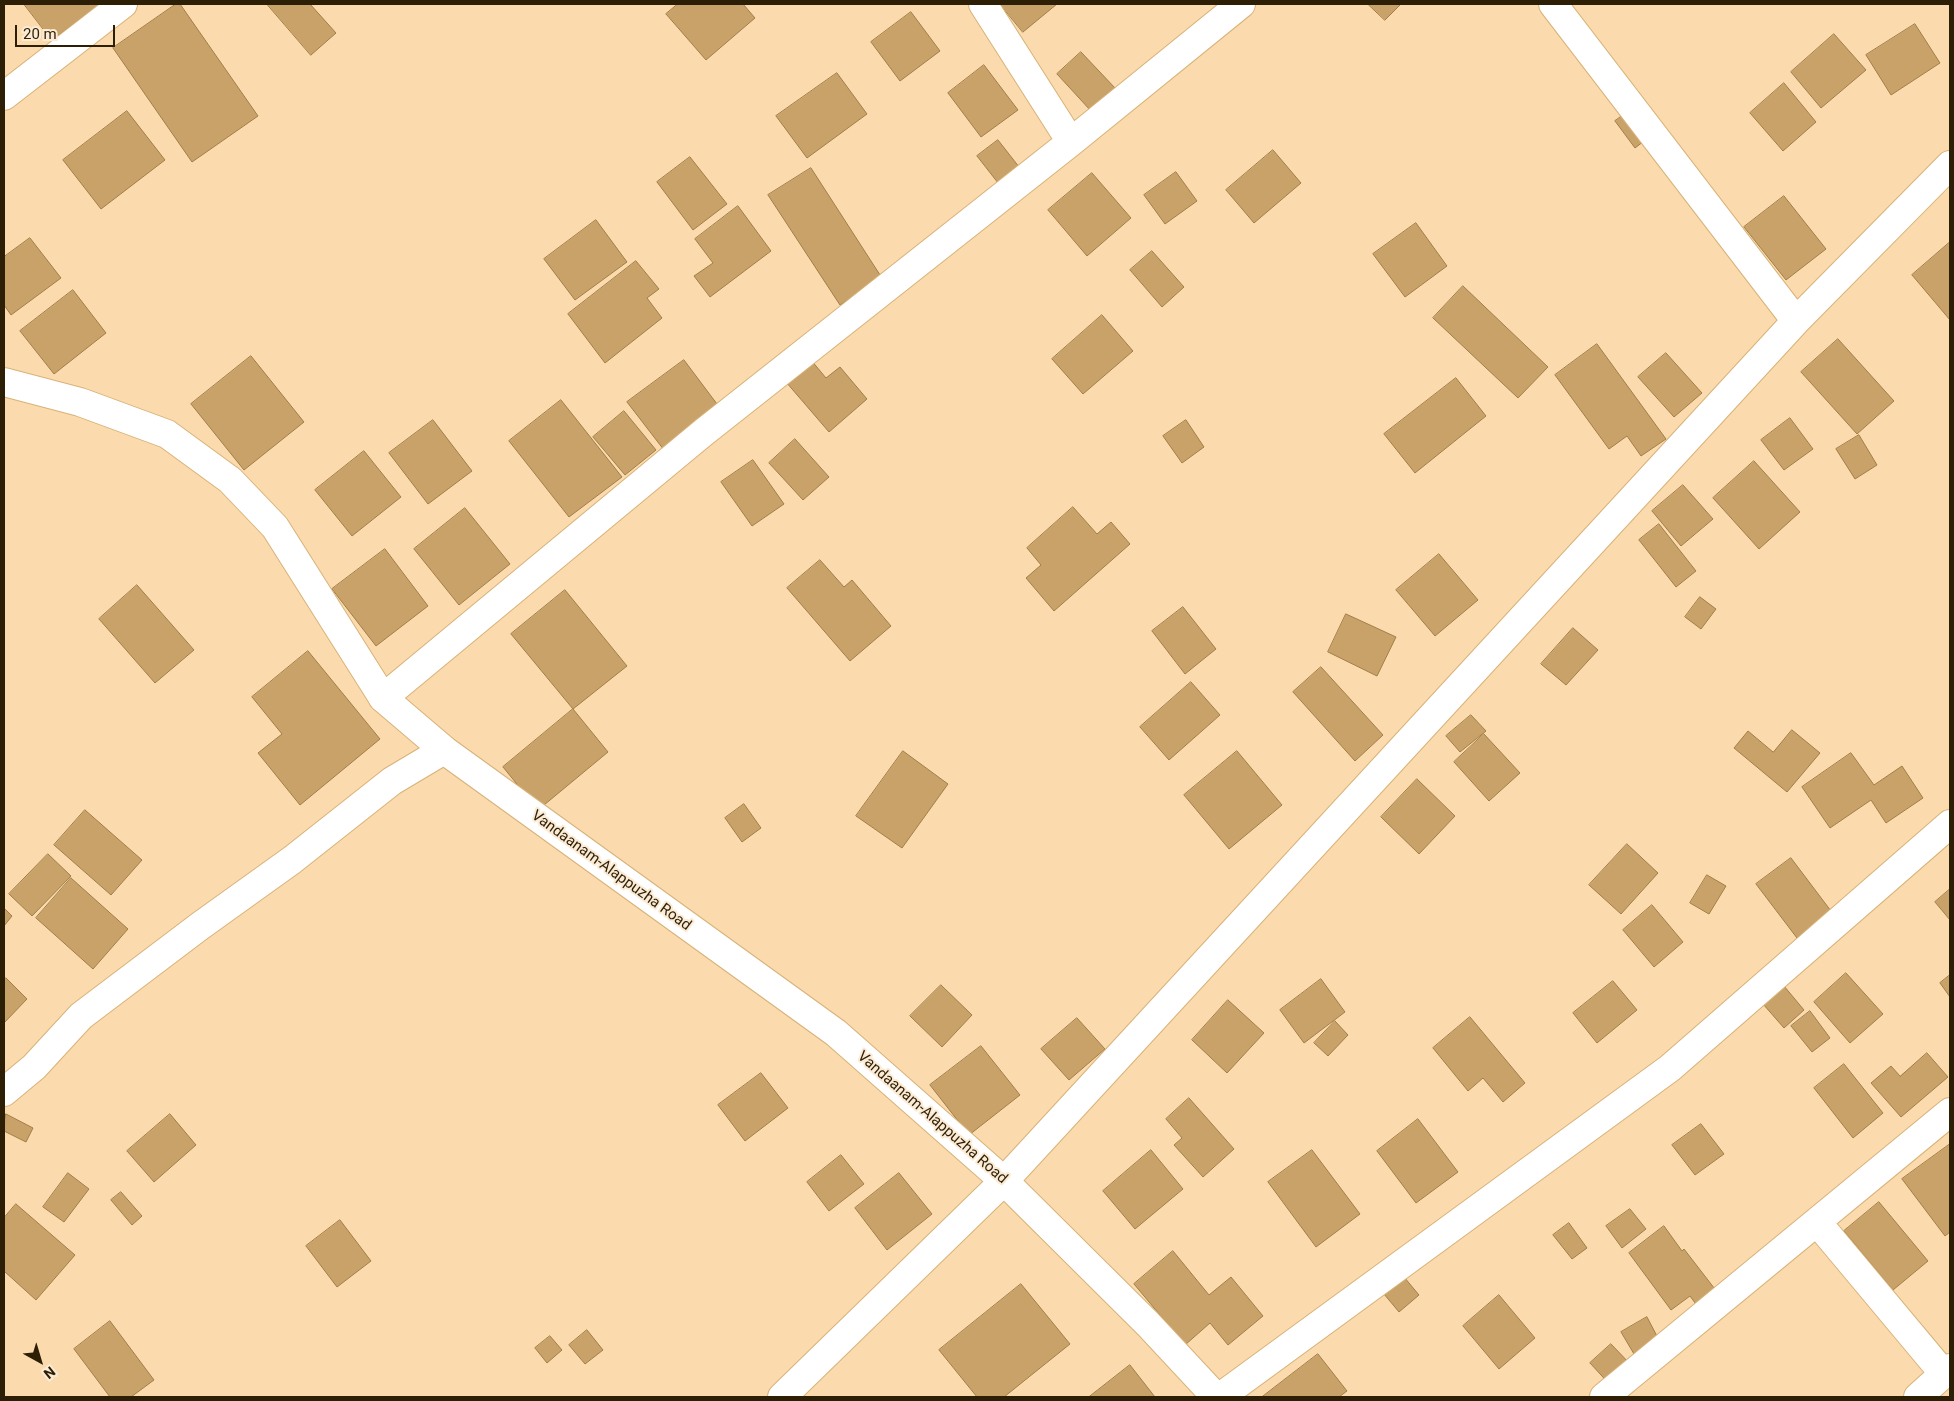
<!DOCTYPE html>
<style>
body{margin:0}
#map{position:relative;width:1954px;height:1401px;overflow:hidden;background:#fbdbad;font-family:Roboto,sans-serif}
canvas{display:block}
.frame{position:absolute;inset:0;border:5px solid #2d1e06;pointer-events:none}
.north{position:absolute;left:15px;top:1336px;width:50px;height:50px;-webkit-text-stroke:4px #fbebd4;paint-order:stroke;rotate:141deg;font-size:14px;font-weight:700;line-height:20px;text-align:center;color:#2d1e06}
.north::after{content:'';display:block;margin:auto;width:18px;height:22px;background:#2d1e06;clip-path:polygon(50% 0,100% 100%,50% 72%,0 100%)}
.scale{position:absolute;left:15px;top:25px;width:100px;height:22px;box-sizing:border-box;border:2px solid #2d1e06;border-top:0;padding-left:6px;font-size:15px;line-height:18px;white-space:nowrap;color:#2d1e06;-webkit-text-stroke:4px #fbebd4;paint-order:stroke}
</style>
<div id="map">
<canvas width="1954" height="1401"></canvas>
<div class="frame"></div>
<div class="north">N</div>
<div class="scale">20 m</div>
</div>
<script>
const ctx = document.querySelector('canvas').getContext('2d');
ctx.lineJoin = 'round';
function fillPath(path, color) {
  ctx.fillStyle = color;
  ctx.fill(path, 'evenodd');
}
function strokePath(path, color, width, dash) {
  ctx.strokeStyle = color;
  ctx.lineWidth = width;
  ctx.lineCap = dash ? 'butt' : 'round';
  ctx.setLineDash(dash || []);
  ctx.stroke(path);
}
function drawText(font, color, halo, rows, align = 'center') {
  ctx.font = font + ' Roboto,sans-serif';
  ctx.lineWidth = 4;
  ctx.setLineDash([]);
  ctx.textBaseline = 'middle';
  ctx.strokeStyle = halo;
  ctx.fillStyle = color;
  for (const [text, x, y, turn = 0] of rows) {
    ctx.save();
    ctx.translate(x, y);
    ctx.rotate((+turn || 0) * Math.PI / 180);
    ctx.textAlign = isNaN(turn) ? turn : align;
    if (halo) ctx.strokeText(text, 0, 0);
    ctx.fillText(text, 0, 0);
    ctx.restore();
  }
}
const building = new Path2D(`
 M24,4h76l-48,36z
 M176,4h4l78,112 -66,46 -79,-114z
 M267,4h43l26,29 -25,22z
 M678,4h65l12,14 -49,42 -40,-46z
 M1000,4h57l-34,28z
 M1368,4h33l-16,16z
 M911,12l29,39 -40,30 -29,-39z
 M1915,24l25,39 -49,32 -25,-40z
 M1834,34l32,36 -45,38 -30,-36z
 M1081,52l34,36 -24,23 -34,-37z
 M984,65l34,45 -37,27 -33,-44z
 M837,73l30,41 -60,44 -31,-42z
 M1784,83l32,39 -33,29 -33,-38z
 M1632,109l20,26 -17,13 -20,-27z
 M127,111l38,49 -64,49 -38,-49z
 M998,140l25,32 -21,16 -25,-32z
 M1273,150l28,33 -47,40 -28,-33z
 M690,157l37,47 -34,26 -36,-48z
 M811,168l71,110 -42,27 -72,-110z
 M1176,172l21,29 -32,23 -21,-29z
 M1092,173l39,45 -44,38 -39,-46z
 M1784,196l42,53 -40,31 -42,-53z
 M738,206l33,45 -61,46 -16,-21 19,-13 -18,-24z
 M596,220l31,42 -52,38 -31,-41z
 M1416,223l31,43 -42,31 -32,-43z
 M30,238l31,40 -50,37 -7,-10v-48z
 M1950,242v78l-38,-45z
 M1152,251l32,36 -22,20 -32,-37z
 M636,261l23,28 -12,9 15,20 -57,45 -37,-49z
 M1463,286l85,81 -30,31 -85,-80z
 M73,290l33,43 -52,41 -34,-43z
 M1102,315l31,36 -50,43 -31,-35z
 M1838,339l56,62 -37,33 -56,-62z
 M1597,344l69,95 -25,17 -14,-20 -18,13 -54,-74z
 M1666,353l36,40 -28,24 -36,-40z
 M251,356l53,66 -60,48 -53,-66z
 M684,360l36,48 -56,42 -37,-48z
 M811,360l15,18 14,-11 27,32 -38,33 -43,-50z
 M1456,378l30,38 -71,57 -31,-39z
 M561,400l61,77 -53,40 -60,-76z
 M624,411l32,39 -31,25 -32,-38z
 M1790,418l23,31 -29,21 -23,-30z
 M433,420l39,51 -44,33 -39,-51z
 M1186,420l18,27 -22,16 -19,-27z
 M1859,435l18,30 -22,14 -19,-30z
 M795,439l34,38 -26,23 -34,-37z
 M364,451l37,46 -49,39 -37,-46z
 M753,460l31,44 -32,22 -31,-44z
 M1754,461l46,51 -41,37 -46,-51z
 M1683,485l30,34 -32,27 -29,-35z
 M1073,507l24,27 14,-12 19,22 -76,67 -28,-33 15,-13 -14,-17z
 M465,508l45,56 -51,41 -45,-56z
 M1659,524l37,47 -20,16 -37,-47z
 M385,549l43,57 -52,40 -44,-57z
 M1439,554l39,46 -43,36 -39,-46z
 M820,560l24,27 8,-7 39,46 -41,35 -63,-73z
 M137,585l57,65 -39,33 -56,-64z
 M565,590l62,76 -54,43 -62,-75z
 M1700,597l16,12 -15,20 -16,-12z
 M1183,607l33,42 -31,25 -33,-43z
 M1346,614l50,23 -19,39 -49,-24z
 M1573,628l25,22 -32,35 -25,-21z
 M308,651l72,88 -80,66 -42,-52 24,-19 -30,-37z
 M1321,667l62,68 -28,26 -62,-69z
 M1191,682l29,33 -51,45 -29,-33z
 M573,709l35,43 -70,58 -35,-43z
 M1471,715l15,16 -26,21 -14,-16z
 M1792,730l28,23 -33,39 -53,-44 14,-17 25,21z
 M1484,734l36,39 -31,28 -35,-39z
 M903,751l45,33 -46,64 -46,-32z
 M1237,751l45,54 -53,44 -45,-54z
 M1851,753l23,32 28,-19 21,32 -37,25 -15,-23 -41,28 -28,-41z
 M1417,779l38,37 -36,38 -38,-37z
 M744,804l17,24 -19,14 -17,-24z
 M85,810l57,50 -31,35 -57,-50z
 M1627,844l31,29 -37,41 -32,-29z
 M48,854l23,22 -39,40 -23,-22z
 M1791,858l40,53 -34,27 -41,-54z
 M1707,875l19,11 -17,28 -19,-11z
 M71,878l57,51 -35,40 -57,-51z
 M1950,889v31l-15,-18z
 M1652,905l31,37 -29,25 -31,-37z
 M4,908l8,8 -8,10z
 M1846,973l37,41 -33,29 -36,-41z
 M1950,975v22l-10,-14z
 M6,978l21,21 -23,24v-43z
 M1321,979l24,33 -41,31 -24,-33z
 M1613,981l24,29 -40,33 -24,-30z
 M941,985l31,30 -30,32 -32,-31z
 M1784,986l20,24 -20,18 -21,-24z
 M1228,1000l36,33 -37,40 -35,-33z
 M1810,1011l20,27 -18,14 -21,-26z
 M1470,1017l55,66 -22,19 -20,-24 -15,13 -35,-43z
 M1077,1018l28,31 -36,31 -28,-31z
 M1335,1021l13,14 -20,21 -14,-13z
 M981,1046l39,49 -51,40 -39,-50z
 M1927,1053l21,24 -47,40 -30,-34 20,-17 9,10z
 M1844,1064l39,49 -30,25 -39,-50z
 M761,1073l27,35 -43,33 -27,-36z
 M1189,1098l45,51 -31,28 -29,-32 8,-7 -16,-19z
 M6,1114l27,14 -7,14 -22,-11z
 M170,1114l26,31 -42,37 -27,-31z
 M1418,1119l40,53 -42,31 -39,-52z
 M1701,1124l23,30 -29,21 -23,-30z
 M1950,1144v88l-5,4 -43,-57z
 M1151,1150l32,39 -48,40 -32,-38z
 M1312,1150l48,64 -44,33 -48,-65z
 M841,1155l23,29 -35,27 -22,-29z
 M68,1173l21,16 -25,33 -21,-15z
 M899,1173l33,41 -45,36 -32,-42z
 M121,1192l21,24 -10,9 -21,-25z
 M1879,1202l49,59 -35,29 -49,-59z
 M16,1204l59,51 -39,45 -32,-29v-53z
 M1630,1209l16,20 -24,19 -16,-22z
 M340,1220l31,41 -34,26 -31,-41z
 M1569,1223l18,25 -15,11 -19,-24z
 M1664,1226l18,25 2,-2 37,48 -20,14 -11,-15 -19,14 -42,-57z
 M1173,1251l36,44 22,-18 32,39 -35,29 -18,-22 -25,22 -51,-61z
 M1404,1277l15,18 -20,17 -15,-18z
 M1021,1284l49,60 -66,53h-27l-38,-47z
 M1499,1295l36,43 -36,31 -36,-43z
 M1647,1317l12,23 -25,14 -13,-22z
 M110,1321l44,59 -23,17h-21l-36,-48z
 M587,1330l16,20 -18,14 -16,-19z
 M550,1336l12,14 -15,13 -12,-15z
 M1611,1344l22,23 -21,20 -22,-24z
 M1318,1354l29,37 -8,6h-77z
 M1130,1365l25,32h-66z`);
fillPath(building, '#c8a269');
strokePath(building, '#a27e46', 1);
const minor = new Path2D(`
 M983,4l88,138
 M1553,4l243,317
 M4,96l119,-92
 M383,698l321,-266 367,-290 170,-138
 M4,1092l30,-25 47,-51 119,-90 92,-66 100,-79 52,-31
 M1817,1222l127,152
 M782,1397l222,-216 792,-860 154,-156
 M1220,1397l450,-329 280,-244
 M1604,1397l346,-285
 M1918,1397l32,-29`);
const major = new Path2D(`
 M4,382l76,20 87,32 63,46 45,47 108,171 61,52 392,283 168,148 144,143 68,73`);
strokePath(minor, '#d8b278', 30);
strokePath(major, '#d8b278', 30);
strokePath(minor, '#fff', 28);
strokePath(major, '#fff', 28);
drawText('15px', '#2d1e06', '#fbebd4', [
 ["Vandaanam-Alappuzha Road",611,871,36],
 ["Vandaanam-Alappuzha Road",932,1118,41]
]);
</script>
